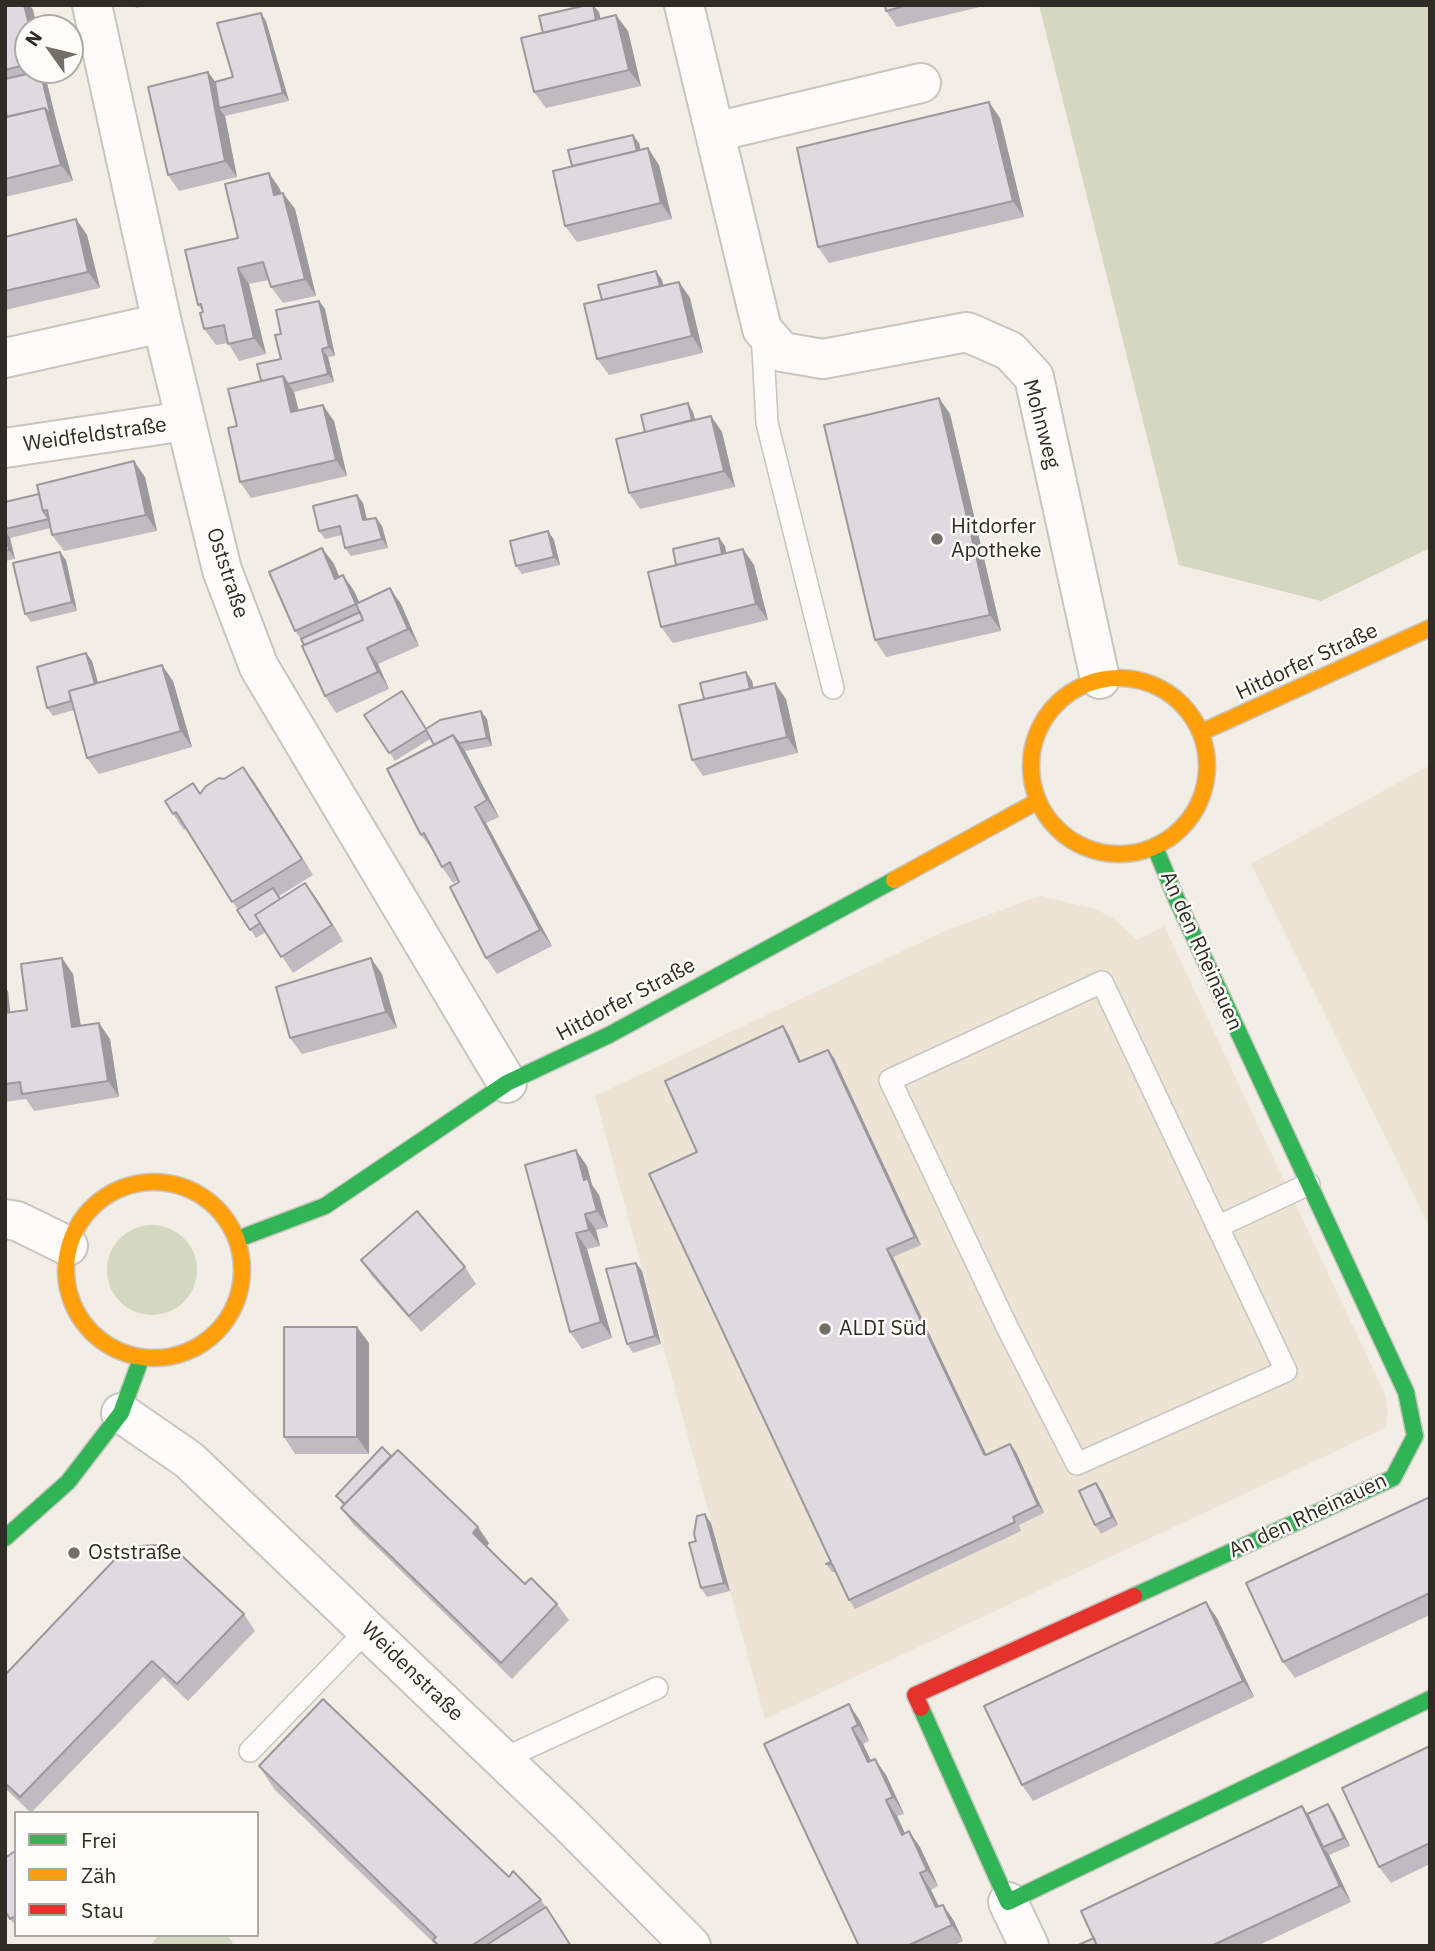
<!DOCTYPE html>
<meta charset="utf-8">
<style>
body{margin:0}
#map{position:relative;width:1435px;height:1951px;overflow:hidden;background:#f2eee6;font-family:"IBM Plex Sans",sans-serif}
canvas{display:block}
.frame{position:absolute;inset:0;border:7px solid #2f2c26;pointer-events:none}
.legend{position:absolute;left:14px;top:1811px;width:245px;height:126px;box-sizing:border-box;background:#fefdfa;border:2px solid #aba9a5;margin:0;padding:9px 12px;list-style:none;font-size:21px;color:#2f2c26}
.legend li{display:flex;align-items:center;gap:14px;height:35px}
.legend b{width:35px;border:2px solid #aba9a5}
.north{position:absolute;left:14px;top:14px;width:70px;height:70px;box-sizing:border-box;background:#fefdfa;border:2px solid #aba9a5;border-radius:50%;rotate:304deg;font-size:19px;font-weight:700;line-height:28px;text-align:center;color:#2f2c26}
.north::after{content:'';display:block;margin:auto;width:24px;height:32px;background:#737069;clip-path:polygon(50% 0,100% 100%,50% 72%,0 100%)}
</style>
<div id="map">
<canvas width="1435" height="1951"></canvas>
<div class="frame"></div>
<ul class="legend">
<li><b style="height:9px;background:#30b455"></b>Frei</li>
<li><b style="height:9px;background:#ff9f0a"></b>Zäh</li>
<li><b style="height:9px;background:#e5322d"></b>Stau</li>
</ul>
<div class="north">N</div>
</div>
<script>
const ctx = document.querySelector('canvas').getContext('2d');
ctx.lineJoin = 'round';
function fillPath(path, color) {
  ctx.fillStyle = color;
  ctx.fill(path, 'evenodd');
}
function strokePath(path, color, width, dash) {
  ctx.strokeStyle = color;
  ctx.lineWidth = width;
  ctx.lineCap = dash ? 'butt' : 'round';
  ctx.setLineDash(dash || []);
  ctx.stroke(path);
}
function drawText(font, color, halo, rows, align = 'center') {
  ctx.font = font + ' "IBM Plex Sans",sans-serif';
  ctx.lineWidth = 5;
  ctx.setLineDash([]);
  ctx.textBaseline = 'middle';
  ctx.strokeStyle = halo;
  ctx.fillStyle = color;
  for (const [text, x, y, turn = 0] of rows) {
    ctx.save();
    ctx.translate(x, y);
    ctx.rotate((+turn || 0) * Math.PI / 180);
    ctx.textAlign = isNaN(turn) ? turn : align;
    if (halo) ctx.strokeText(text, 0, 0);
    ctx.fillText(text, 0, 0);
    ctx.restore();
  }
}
fillPath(new Path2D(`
 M1430,765v463l-179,-364z
 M1040,896l55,13 18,9 24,22 27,-14 221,468 3,18 -3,16 -620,291 -170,-623 354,-167z`), '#ede4d5');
fillPath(new Path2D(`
 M1039,5h391v543l-109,53 -142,-36z
 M107 1270a45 45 0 1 1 90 0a45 45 0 1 1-90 0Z
 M159,1935h67l7,7 -3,4h-80z`), '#d4d8c1');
const lane = new Path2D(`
 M762,331l5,92 66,265
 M1102,982l184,389 -209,93 -70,-137 -117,-247z
 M1219,1226l90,-42
 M250,1751l117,-121
 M503,1759l154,-71`);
const street = new Path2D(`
 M92,5l70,318 60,247 37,97 248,416
 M684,5l78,324 20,23 41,7 144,-27 43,19 24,26 66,302
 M715,132l206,-49
 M5,358l157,-35
 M5,448l180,-27
 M5,1219l12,2 51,25
 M121,1413l68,47 380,363 122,123
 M1008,1902l21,44`);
const fast = new Path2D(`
 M238,1239l87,-33 182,-123 102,-48 285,-155
 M5,1538l63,-56 53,-69 20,-54
 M1134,1596l259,-118 22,-42 -9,-44 -230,-494 -21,-51
 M921,1708l87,194 422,-203`);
const slow = new Path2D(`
 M1031 766a88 88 0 1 1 176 0a88 88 0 1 1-176 0Z
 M1202,732l228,-104
 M894,880l144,-79
 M66 1270a88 88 0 1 1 176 0a88 88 0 1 1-176 0Z`);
const jam = new Path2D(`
 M921,1708l-6,-13 219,-99`);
strokePath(lane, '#c8c4be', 24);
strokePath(street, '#c8c4be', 42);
strokePath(fast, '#c8c4be', 19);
strokePath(slow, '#c8c4be', 19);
strokePath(jam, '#c8c4be', 19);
strokePath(lane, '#fdfcfb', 21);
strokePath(street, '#fdfcfb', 38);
strokePath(fast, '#30b455', 16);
strokePath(slow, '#ff9f0a', 16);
strokePath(jam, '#e5322d', 16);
fillPath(new Path2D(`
 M5,5l28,5 4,18h-9v42h20l2,8 -4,1 11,45 16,57 -68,16v-80h2l-2,-8z
 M134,5h16l-14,3z
 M885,5h95v2l-83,20 -11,-16z
 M599,12l1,7 28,12 13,55 -95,22 -12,-16 9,-59z
 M266,21l23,80 -64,15 12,61 -58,14 -11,-16 40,-103 7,10 18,-5z
 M1000,118l24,99 -195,46 -11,-16z
 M639,143l1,7 19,15 13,54 -95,23 -12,-16 7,-60z
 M280,189l1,4 14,16 21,87 -33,7 -12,-16 -2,-7 -20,4 17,70 -27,7 -11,-18 -12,2 -12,-16 -1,-17 -5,-7 40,-67z
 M76,219l11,16 13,53 -95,22v-73z
 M656,271l6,9 1,6 16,-4 11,16 13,55 -94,22 -12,-16z
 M319,301l6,8 10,47 -7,1 6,25 -40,10 5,19 35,10 13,55 -96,22 -11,-16 21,-101 20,-22v-25z
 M939,398l11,16 51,217 -115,26 -11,-17z
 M693,412l2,8 16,-4 11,16 13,55 -95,22 -11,-16 16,-61z
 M145,477l12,54 -93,20 -12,-16 -1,-7 -41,10 5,21 -10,2v-59z
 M357,495l6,8 4,17 9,-2 6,8 6,22 -37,8 -6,-8 -3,-13 -17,4 -6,-8z
 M548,531l6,9 6,25 -38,9 -6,-8z
 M719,538l6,8 1,7 17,-4 11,16 14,55 -95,23 -12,-16 15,-62z
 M322,548l12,16 5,13 4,-2 11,16 5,11 42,2 18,42 -41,18 11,25 -53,24 -11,-17 -24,-57 -6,-8z
 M66,560l11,51 -46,11 -6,-8z
 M86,653l6,8 6,22 75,-2 19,66 -93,27 -12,-16 -13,-48 -21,6 -6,-8z
 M746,672l6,9 1,7 33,11 12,54 -95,23 -11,-16 12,-61z
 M364,715l63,14 60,-10 5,27 -27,5 34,66 -13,6 66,123 -55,28 -11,-16 -28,-78 -5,3 -11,-16 -9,-16 -12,-16 13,-90 -4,-6 -35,22z
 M243,767l70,108 -34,21 1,3 25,-16 38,58 -50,32 -27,-41 -10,6 -70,-109 -2,1 -11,-16 27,-20z
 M73,974l8,52 29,13 9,58 -85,14 -8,-12 -21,3v-114l3,3 2,21 17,-2z
 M382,974l15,54 -95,26 -12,-16z
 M789,1035l12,27 27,-12 6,8 87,187 -28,12 93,198 24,-11 6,8 28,61 -25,12 2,6 -166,78 -6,-9 -13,-28h-4l-6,-8 5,-2 -134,-410z
 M525,1165l62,1 5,19 7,10 9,32 -12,3 4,16 -13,3 25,89 -30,11 -12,-17z
 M361,1260l104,7 11,17 -55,48 -49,-56z
 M636,1263l6,8 19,73 -28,9 -6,-9z
 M369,1343v111h-74l-11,-17z
 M391,1456l98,87 -2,3 38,38 32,20 12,16 -57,59 -159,-155 -12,-16 3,-2 -8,-10z
 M1102,1491l16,34 -17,9 -6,-9z
 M1430,1497v118l-135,63 -12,-16z
 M711,1523l19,68 -23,6 -6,-9 -5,-47z
 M160,1545l6,9 78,60 11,17 -67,70 -25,-24 -132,136 -26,-25v-113l134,-120z
 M1217,1618l37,79 -221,104 -11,-16z
 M849,1704l11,17 9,20 -6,3 8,16 15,15 18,39 -7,2 8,17 15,14 18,39 -7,4 8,16 4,-1 11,16 9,20 -10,5h-94z
 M1430,1746v118l-39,19 -12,-16z
 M259,1766l250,111 32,23 31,46h-135l-162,-156z
 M1302,1806l5,8 27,-1 16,33 -21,9 22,47 -94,44h-181l18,-8z
 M16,1852v75l-11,-16z`), '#bfbbc0');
fillPath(new Path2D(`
 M24,5h6l3,5 4,18h-7z
 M593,5l6,7 5,25 -6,-9z
 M261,13l5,8 23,80 -6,-8z
 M616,15l12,16 13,55 -12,-16z
 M40,71l6,8 11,45 -6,-8z
 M208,72l12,16 -1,20 6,8 12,61 -12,-16z
 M989,102l11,16 24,99 -11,-16z
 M45,108l12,16 16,57 -12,-16z
 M633,135l6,8 6,25 -6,-8z
 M648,148l11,17 13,54 -11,-16z
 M269,173l11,16 5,22 -11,-16z
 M283,193l12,16 21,87 -11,-17z
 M76,219l11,16 13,53 -12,-16z
 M238,268l11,16 17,70 -12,-16z
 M656,271l6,9 6,23 -6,-8z
 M679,282l11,16 13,55 -11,-17z
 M319,301l6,8 10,47 -6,-9z
 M322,349l6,8 6,25 -6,-8z
 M283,376l11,16 9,37 -12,-17z
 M939,398l11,16 51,217 -11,-16z
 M688,403l5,9 7,25 -6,-8z
 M323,405l11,16 13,55 -11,-16z
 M711,416l11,16 13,55 -11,-16z
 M134,461l11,16 12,54 -11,-16z
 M357,495l6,8 6,26 -6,-9z
 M376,518l6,8 6,22 -6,-9z
 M5,531l5,7 5,21 -6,-9z
 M548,531l6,9 6,25 -6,-8z
 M719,538l6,8 5,25 -6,-9z
 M322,548l12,16 13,31 -12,-16z
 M743,549l11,16 14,55 -12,-16z
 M60,552l6,8 11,51 -5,-9z
 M343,575l11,16 21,45 -19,-32z
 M390,588l11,16 18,42 -11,-17z
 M367,648l11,16 11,25 -11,-17z
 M86,653l6,8 11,40 -6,-8z
 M162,665l11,16 19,66 -11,-16z
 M746,672l6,9 6,25 -6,-8z
 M775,683l11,16 12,54 -11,-16z
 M481,711l6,8 5,27 -5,-8z
 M453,735l12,16 34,66 -12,-17z
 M243,767l12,16 58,92 -11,-16z
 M475,807l11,16 66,123 -12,-16z
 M305,883l12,16 26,42 -11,-16z
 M62,958l11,16 10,69 -11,-16z
 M371,958l11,16 15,54 -11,-16z
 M5,988l3,3 4,38 -7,-16z
 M99,1023l11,16 9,58 -11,-16z
 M783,1026l6,9 16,36 -6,-9z
 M828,1050l6,8 87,187 -6,-8z
 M576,1150l11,16 5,19 7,10 9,32 -11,-16 -13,-31z
 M585,1214l11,16 4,16 -11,-16z
 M576,1233l11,16 25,89 -11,-16z
 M887,1249l6,8 97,205 -6,-8z
 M636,1263l6,8 19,73 -6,-8z
 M357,1327l12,16v111l-12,-17z
 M1010,1444l6,8 28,61 -6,-8z
 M1096,1483l6,8 16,34 -6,-8z
 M705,1514l6,9 19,68 -6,-8z
 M478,1527l11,16 -4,6 -12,-16z
 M160,1545l11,16 -10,-6z
 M1206,1602l11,16 37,79 -11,-16z
 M849,1704l11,17 9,20 -11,-16z
 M852,1728l11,16 16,34 -11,-16z
 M875,1759l11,16 18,39 -11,-17z
 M886,1800l11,16 16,35 -11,-16z
 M1328,1804l6,9 16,33 -6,-8z
 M1302,1806l11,16 10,25 6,8 22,47 -11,-16z
 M909,1831l11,16 18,39 -11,-16z
 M920,1873l11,17 16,34 -11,-17z
 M943,1905l11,16 9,20 -11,-16z`), '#9b999c');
const building = new Path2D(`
 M5,5h19l6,23h-2v36l-23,6z
 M587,5h6l3,15 -53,13 -4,-17z
 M885,5h23l-22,6z
 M261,13l22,80 -64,15 -4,-26 18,-5 -16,-54z
 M616,15l13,55 -95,22 -13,-54z
 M40,71l11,45 -6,-8 -38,9 -2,-8v-30z
 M208,72l17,89 -57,14 -20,-88z
 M989,102l24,99 -195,46 -21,-99z
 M45,108l16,57 -56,14v-62z
 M633,135l4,16 -65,15 -4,-16z
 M648,148l13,55 -96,23 -12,-55z
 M269,173l5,22 9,-2 22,86 -34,8 -8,-25 -25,6 16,70 -26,6 -4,-19 -20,4 -4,-16 3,-1 -2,-8 -3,1 -13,-55 53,-12 -13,-54z
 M76,219l12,53 -83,19v-54z
 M656,271l4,15 -58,14 -4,-15z
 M679,282l13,54 -95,23 -13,-55z
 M319,301l10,46 -7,2 6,25 -40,10 -5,-8 -22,5 -4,-17 24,-5 -6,-24 6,-1 -5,-24z
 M283,376l8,36 32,-7 13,55 -96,22 -12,-54 9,-2 -9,-37z
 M939,398l51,217 -115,25 -51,-215z
 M688,403l4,17 -47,12 -4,-17z
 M711,416l13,55 -95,22 -13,-54z
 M134,461l12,54 -94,20 -5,-25 -4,1 -6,-26z
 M39,494l4,17 6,8 -44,10v-27z
 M357,495l6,25 13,-2 6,21 -37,9 -5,-22 -21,5 -6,-25z
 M548,531l6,26 -38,9 -6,-25z
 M5,533l4,17 -4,1z
 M719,538l3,16 -46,11 -3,-16z
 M322,548l13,31 8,-4 13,29 -61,27 -26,-59z
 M743,549l13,55 -95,23 -13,-55z
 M60,552l12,50 -47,12 -12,-51z
 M390,588l18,41 -41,19 11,24 -53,24 -23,-50 61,-26 -7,-16z
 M360,612l3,8 -59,25 -3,-6z
 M86,653l9,31 -26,7 2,10 -24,7 -10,-41z
 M162,665l19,66 -94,27 -18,-67z
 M746,672l4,17 -46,10 -4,-16z
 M775,683l12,54 -95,23 -13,-55z
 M402,691l24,38 14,-9 41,-9 6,27 -28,5 -6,-8 -19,10 -8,-15 -37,23 -25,-38z
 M453,735l34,65 -12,7 65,123 -54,28 -36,-71 9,-5 -9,-20 -8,5 -18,-34 -3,2 -34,-66z
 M243,767l59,92 -70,43 -56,-90 -3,2 -8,-13 28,-18 7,11 6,-8 13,-8 5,1z
 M305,883l27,42 -51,32 -26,-42z
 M273,888l7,11 -25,16 5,8 -10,7 -13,-20z
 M62,958l10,69 27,-4 9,58 -86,13 -2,-12 -15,2v-71l22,-3 -6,-46z
 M371,958l15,54 -96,26 -14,-51z
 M783,1026l16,36 29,-12 87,187 -28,12 97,205 2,1 24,-11 28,61 -25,12 2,5 -166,78 -17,-36h-6l5,-2 -182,-388 48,-22 -32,-71z
 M576,1150l8,30 4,-2 9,33 -12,3 4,16 -13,3 25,89 -31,10 -45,-167z
 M417,1211l48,56 -56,49 -48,-56z
 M636,1263l19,73 -28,8 -21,-75z
 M284,1327h73v110h-73z
 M382,1447l9,9 -46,48 -9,-8z
 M398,1450l80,77 -5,6 26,26 26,25 6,-6 26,26 -56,59 -160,-155z
 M1096,1483l16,34 -17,8 -16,-34z
 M1430,1497v96l-147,69 -37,-79z
 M705,1514l19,69 -23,5 -12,-45 7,-2 -2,-7 3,-18z
 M160,1545l1,10 19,-1 64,60 -67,70 -25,-23 -132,136 -15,-14v-108l114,-120h20v-9z
 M1206,1602l37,79 -221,104 -38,-79z
 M323,1699l186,178 4,-6 28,29 -70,46h-32l-6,-6 3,-3 -177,-171z
 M849,1704l9,21 -6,3 16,34 7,-3 18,38 -7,3 16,35 7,-4 18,39 -7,3 16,34 7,-2 9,20 -45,21h-48l-95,-202z
 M1430,1746v97l-51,24 -37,-79z
 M1328,1804l16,34 -21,9 -16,-33z
 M1302,1806l38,80 -129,60h-114l-16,-35z
 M15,1851l1,65 -6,3 -5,-8v-53z
 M546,1907l25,39h-86z
 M1094,1938l3,8h-21z`);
fillPath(building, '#dedadf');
strokePath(building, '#9b999c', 2);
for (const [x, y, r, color] of [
 [937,539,7,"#737069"],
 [825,1329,7,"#737069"],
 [74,1553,7,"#737069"]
]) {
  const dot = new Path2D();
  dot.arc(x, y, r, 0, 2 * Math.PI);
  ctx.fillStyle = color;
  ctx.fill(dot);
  strokePath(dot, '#fefdfa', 2.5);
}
drawText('21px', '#2f2c26', '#fefdfa', [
 ["Mohnweg",1041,424,75],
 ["Weidfeldstraße",95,435,-8],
 ["Oststraße",227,573,72],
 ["Hitdorfer Straße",1307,662,-25],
 ["An den Rheinauen",1201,951,66],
 ["Hitdorfer Straße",626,1000,-28],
 ["An den Rheinauen",1308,1516,-25],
 ["Weidenstraße",412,1672,44]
]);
drawText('21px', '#2f2c26', '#fefdfa', [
 ["Hitdorfer",951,527],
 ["Apotheke",951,551],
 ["ALDI Süd",839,1329],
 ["Oststraße",88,1553]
], 'left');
</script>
